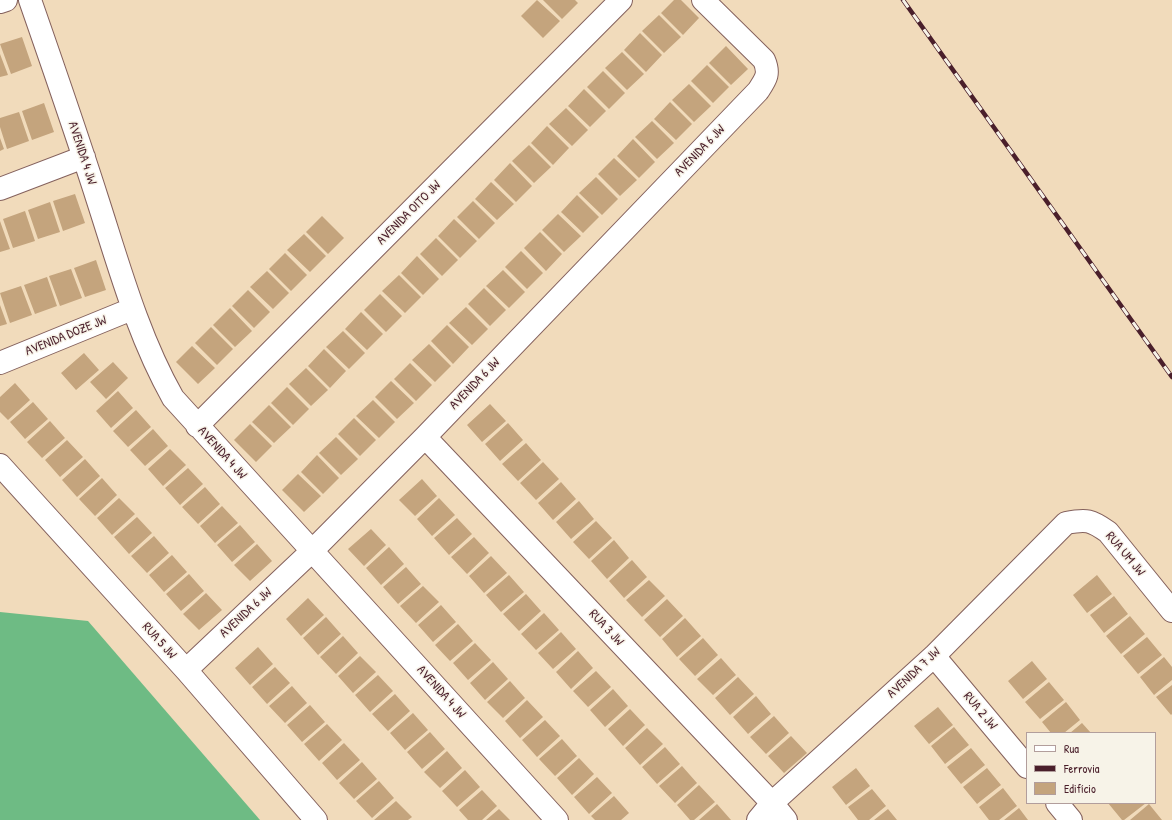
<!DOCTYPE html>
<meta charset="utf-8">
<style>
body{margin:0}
#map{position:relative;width:1172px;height:820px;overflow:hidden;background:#f1dbbb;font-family:"Patrick Hand",sans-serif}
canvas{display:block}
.legend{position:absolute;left:1026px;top:732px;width:130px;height:72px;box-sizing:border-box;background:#f7f3e8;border:1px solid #b29e9c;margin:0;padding:5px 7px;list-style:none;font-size:12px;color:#4a1f2b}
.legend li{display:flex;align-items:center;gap:8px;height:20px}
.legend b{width:20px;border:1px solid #b29e9c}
</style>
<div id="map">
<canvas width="1172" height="820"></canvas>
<ul class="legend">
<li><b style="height:5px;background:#fff"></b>Rua</li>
<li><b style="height:5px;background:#4a1f2b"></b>Ferrovia</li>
<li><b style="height:11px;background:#c4a47d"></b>Edifício</li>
</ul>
</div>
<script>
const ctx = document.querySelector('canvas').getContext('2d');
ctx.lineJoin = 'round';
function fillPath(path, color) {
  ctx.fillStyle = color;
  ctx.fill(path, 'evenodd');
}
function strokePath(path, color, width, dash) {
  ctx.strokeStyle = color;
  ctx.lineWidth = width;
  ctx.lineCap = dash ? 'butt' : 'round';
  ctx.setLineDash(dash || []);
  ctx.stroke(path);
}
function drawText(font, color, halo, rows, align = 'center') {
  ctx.font = font + ' "Patrick Hand",sans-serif';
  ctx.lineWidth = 3;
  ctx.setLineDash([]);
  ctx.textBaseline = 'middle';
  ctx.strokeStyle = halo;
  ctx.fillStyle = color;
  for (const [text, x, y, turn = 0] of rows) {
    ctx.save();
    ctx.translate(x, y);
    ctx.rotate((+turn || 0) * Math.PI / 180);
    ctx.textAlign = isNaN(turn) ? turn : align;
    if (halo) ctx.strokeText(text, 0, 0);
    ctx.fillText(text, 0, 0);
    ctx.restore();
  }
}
fillPath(new Path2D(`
 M0,612l88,9 172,199h-260z`), '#6ebb84');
fillPath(new Path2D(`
 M537,0l23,21 -17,17 -22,-22z
 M543,0h32l3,3 -16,16z
 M674,0h7l18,18 -16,17 -22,-22z
 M659,15l22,22 -17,16 -22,-22z
 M640,33l22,22 -16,17 -22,-22z
 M22,37l10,29 -21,8 -11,-30z
 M726,46l22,23 -17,16 -22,-22z
 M622,52l22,22 -17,16 -22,-22z
 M0,54l8,21 -8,2z
 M707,65l22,22 -16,16 -22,-22z
 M603,71l22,22 -16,16 -22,-22z
 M689,84l22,22 -17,16 -22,-22z
 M584,89l22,22 -16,16 -22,-21z
 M670,102l22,22 -16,16 -22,-21z
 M44,103l10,29 -22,8 -10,-29z
 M566,108l22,22 -16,16 -23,-22z
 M19,112l10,29 -22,8 -7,-22v-9z
 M652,121l22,22 -17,16 -22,-22z
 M547,126l22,22 -16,17 -22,-22z
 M0,138l4,11 -4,2z
 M633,139l22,23 -16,16 -22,-22z
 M529,145l22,22 -17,16 -22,-22z
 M614,158l23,22 -17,16 -22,-22z
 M510,163l22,23 -16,16 -22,-22z
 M596,177l22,22 -16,16 -23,-22z
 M491,182l23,22 -17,16 -22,-21z
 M75,194l10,29 -22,8 -10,-30z
 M577,195l22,22 -16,16 -22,-21z
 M473,201l22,22 -16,16 -22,-22z
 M50,202l10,30 -22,7 -10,-29z
 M25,211l10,30 -22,7 -10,-29z
 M558,214l23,22 -17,16 -22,-22z
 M322,216l22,22 -16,16 -22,-22z
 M454,219l23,22 -17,17 -22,-22z
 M0,221l10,28 -10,3z
 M540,232l22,22 -16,17 -22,-23z
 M304,234l22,22 -16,16 -23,-22z
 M436,238l22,22 -16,16 -22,-22z
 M521,251l22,22 -16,16 -22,-22z
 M285,253l22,22 -16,16 -22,-22z
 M417,256l22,23 -16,16 -22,-22z
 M96,260l10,30 -21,7 -11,-29z
 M71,269l11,29 -22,8 -11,-30z
 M503,270l22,22 -16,16 -23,-22z
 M267,271l22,22 -16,16 -23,-22z
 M399,275l22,22 -16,16 -23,-22z
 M47,277l10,29 -22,8 -11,-29z
 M21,286l11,29 -22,8 -10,-30z
 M484,288l22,22 -16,16 -22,-22z
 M248,290l22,22 -16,16 -22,-22z
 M380,294l22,22 -16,16 -22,-22z
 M0,305l7,19 -7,2z
 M466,307l22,22 -16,16 -23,-22z
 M230,308l22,23 -17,16 -22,-22z
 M361,312l22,22 -16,16 -22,-21z
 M447,325l22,22 -16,17 -22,-23z
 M211,327l22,22 -16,16 -22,-22z
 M343,331l22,22 -16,16 -23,-22z
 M429,344l22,22 -16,16 -23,-22z
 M192,346l23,22 -17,16 -22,-22z
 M324,349l22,22 -16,17 -22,-22z
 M84,353l15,17 -23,20 -15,-17z
 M113,362l15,16 -22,21 -16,-17z
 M410,363l22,22 -16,16 -22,-22z
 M306,368l22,22 -17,16 -22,-22z
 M391,381l23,22 -17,16 -22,-22z
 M15,383l15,17 -22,20 -8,-8v-15z
 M287,387l22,22 -16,16 -22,-22z
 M118,391l15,17 -22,20 -15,-17z
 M373,400l22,22 -16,16 -23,-22z
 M33,402l15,17 -23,20 -15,-17z
 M490,404l16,17 -24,21 -15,-17z
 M269,405l22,22 -17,16 -22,-21z
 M136,410l15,17 -23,20 -15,-16z
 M354,418l22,22 -16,16 -22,-22z
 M50,421l15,17 -23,20 -15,-16z
 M508,423l15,17 -23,21 -15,-17z
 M250,424l22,22 -16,16 -22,-22z
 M153,429l15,17 -23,20 -15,-16z
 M336,437l22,22 -17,16 -22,-22z
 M67,440l16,17 -23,20 -15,-17z
 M526,443l15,17 -23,21 -16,-17z
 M170,449l16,16 -23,21 -15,-17z
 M317,455l22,23 -16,16 -22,-22z
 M85,459l15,17 -23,21 -15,-17z
 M543,462l16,17 -23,21 -16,-17z
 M188,468l15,16 -23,21 -15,-17z
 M298,474l23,22 -17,16 -22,-22z
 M102,478l15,17 -22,21 -16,-17z
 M422,479l15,17 -22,20 -16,-16z
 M561,482l15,17 -23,21 -15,-17z
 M205,487l15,17 -22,20 -16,-17z
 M119,498l16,16 -23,21 -15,-17z
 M439,498l16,17 -23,21 -15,-17z
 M579,501l15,18 -23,20 -15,-17z
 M222,506l16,17 -23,20 -15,-17z
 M137,517l15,16 -23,21 -15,-17z
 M457,518l15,16 -23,21 -15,-17z
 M596,521l16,17 -23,21 -16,-17z
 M240,525l15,17 -23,20 -15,-17z
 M371,529l15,16 -22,21 -16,-17z
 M154,536l15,17 -22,20 -16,-17z
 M474,537l15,16 -22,21 -16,-17z
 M614,540l15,18 -22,21 -16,-18z
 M257,544l15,17 -22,20 -16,-16z
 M389,547l15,17 -23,21 -15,-17z
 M172,555l15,17 -23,20 -15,-17z
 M491,556l16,17 -23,20 -15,-17z
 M632,560l15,17 -23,21 -15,-17z
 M406,567l15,17 -23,20 -15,-17z
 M189,574l15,17 -23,20 -15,-17z
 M509,575l15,17 -23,20 -15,-17z
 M1097,575l15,19 -25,19 -14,-18z
 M649,580l16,16 -23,21 -16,-17z
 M423,586l16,16 -23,21 -16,-17z
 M206,593l16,17 -23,20 -16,-16z
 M526,594l15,17 -22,20 -16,-17z
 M1114,596l14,18 -24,19 -14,-18z
 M308,598l16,17 -23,21 -15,-17z
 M667,599l16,17 -23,21 -16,-17z
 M441,605l15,17 -23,20 -15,-17z
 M544,613l15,17 -23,20 -15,-16z
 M1130,616l15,18 -24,20 -15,-18z
 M326,617l15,17 -23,21 -15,-17z
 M685,618l16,18 -24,21 -15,-18z
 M458,624l15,17 -23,20 -15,-16z
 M561,632l15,17 -23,20 -15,-16z
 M343,636l15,17 -22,21 -16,-17z
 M1147,637l15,18 -24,19 -15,-18z
 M703,638l15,17 -23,21 -16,-17z
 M475,643l16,17 -23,20 -15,-17z
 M258,647l15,17 -23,21 -15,-17z
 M578,651l15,17 -22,21 -15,-17z
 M360,656l16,16 -23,21 -15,-17z
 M1164,657l8,10v13l-18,15 -14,-18z
 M721,658l15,17 -23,20 -16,-16z
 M1032,661l15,18 -24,20 -15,-18z
 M493,662l15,17 -23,21 -15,-17z
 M275,667l15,16 -23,21 -15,-17z
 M596,671l15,16 -23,20 -15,-16z
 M378,675l15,16 -23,21 -15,-17z
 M738,677l16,17 -24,21 -15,-17z
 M510,681l15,17 -22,20 -16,-16z
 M1049,682l15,18 -24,19 -15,-17z
 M1172,685v29l-1,1 -15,-18z
 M292,686l15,17 -22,20 -16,-17z
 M613,689l15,17 -23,21 -15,-17z
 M395,694l15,17 -22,20 -16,-17z
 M756,696l15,18 -23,20 -15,-17z
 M527,700l16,17 -23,21 -15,-17z
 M1066,702l14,18 -16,13h-13l-9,-11z
 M310,705l15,17 -23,20 -15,-17z
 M938,707l15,18 -24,19 -15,-18z
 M630,709l15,16 -22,21 -15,-17z
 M413,713l15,17 -23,20 -15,-17z
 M774,716l15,17 -23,21 -16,-17z
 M545,720l15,16 -23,21 -15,-17z
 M1082,723l9,10h-21z
 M327,724l15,16 -23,21 -15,-17z
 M954,727l15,18 -24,19 -14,-18z
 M647,728l16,16 -23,21 -15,-17z
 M430,732l15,17 -23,20 -15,-17z
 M791,736l16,17 -23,20 -16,-17z
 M562,739l15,17 -22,20 -16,-17z
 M344,743l16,17 -23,20 -15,-17z
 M665,747l15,17 -23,20 -15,-17z
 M971,748l14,17 -24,19 -14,-17z
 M447,751l15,17 -22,20 -16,-16z
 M579,758l15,16 -22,21 -15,-17z
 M362,762l15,17 -23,20 -15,-16z
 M682,766l15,17 -22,20 -16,-17z
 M856,768l14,18 -24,19 -14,-18z
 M987,768l14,17 -24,19 -14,-17z
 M465,770l15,17 -23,20 -15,-16z
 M597,777l15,16 -23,21 -15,-17z
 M379,781l15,17 -22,20 -16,-17z
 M699,785l16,17 -21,18h-4l-13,-15z
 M1003,788l14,18 -18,14h-10l-10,-13z
 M872,789l14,17 -17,14h-11l-10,-13z
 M482,790l15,16 -15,14h-14l-9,-10z
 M614,796l15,17 -8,7h-26l-4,-4z
 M396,801l16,16 -4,3h-34z
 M1108,803h38l-22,17h-2z
 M717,804l14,16h-32z
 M1149,804l13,16h-32z
 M1019,808l9,12h-24z
 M499,809l11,11h-24z
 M888,809l9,11h-23z`), '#c4a47d');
const street = new Path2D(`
 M30,0c23,66 46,132 67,198 22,68 41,138 76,200l384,422
 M0,2l6,-2
 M0,189l84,-32
 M0,363l132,-54
 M197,426l424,-426
 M425,437l347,366 14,17
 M0,465l186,205 130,150
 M934,656l93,111
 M186,670l126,-119 113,-114 333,-346c8,-12 12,-17 6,-31l-61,-60
 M1057,803l14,17
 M758,820l14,-17 162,-147 132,-133c21,-4 25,-3 42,9l64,79`);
strokePath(street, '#84615d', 24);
strokePath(street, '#fff', 22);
const rail = new Path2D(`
 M903,0l269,377`);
strokePath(rail, '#4a1f2b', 4.5);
strokePath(rail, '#f7f3e8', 3, [9]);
drawText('13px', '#4a1f2b', '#f7f3e8', [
 ["AVENIDA 6 JW",700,151,-46],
 ["AVENIDA 4 JW",82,153,72],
 ["AVENIDA OITO JW",409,213,-45],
 ["AVENIDA DOZE JW",66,336,-22],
 ["AVENIDA 6 JW",475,384,-46],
 ["AVENIDA 4 JW",222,453,48],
 ["RUA UM JW",1125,554,50],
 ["AVENIDA 6 JW",246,613,-43],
 ["RUA 3 JW",606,628,47],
 ["RUA 5 JW",159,641,48],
 ["AVENIDA 7 JW",914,673,-43],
 ["AVENIDA 4 JW",441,692,48],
 ["RUA 2 JW",980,711,50]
]);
</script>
